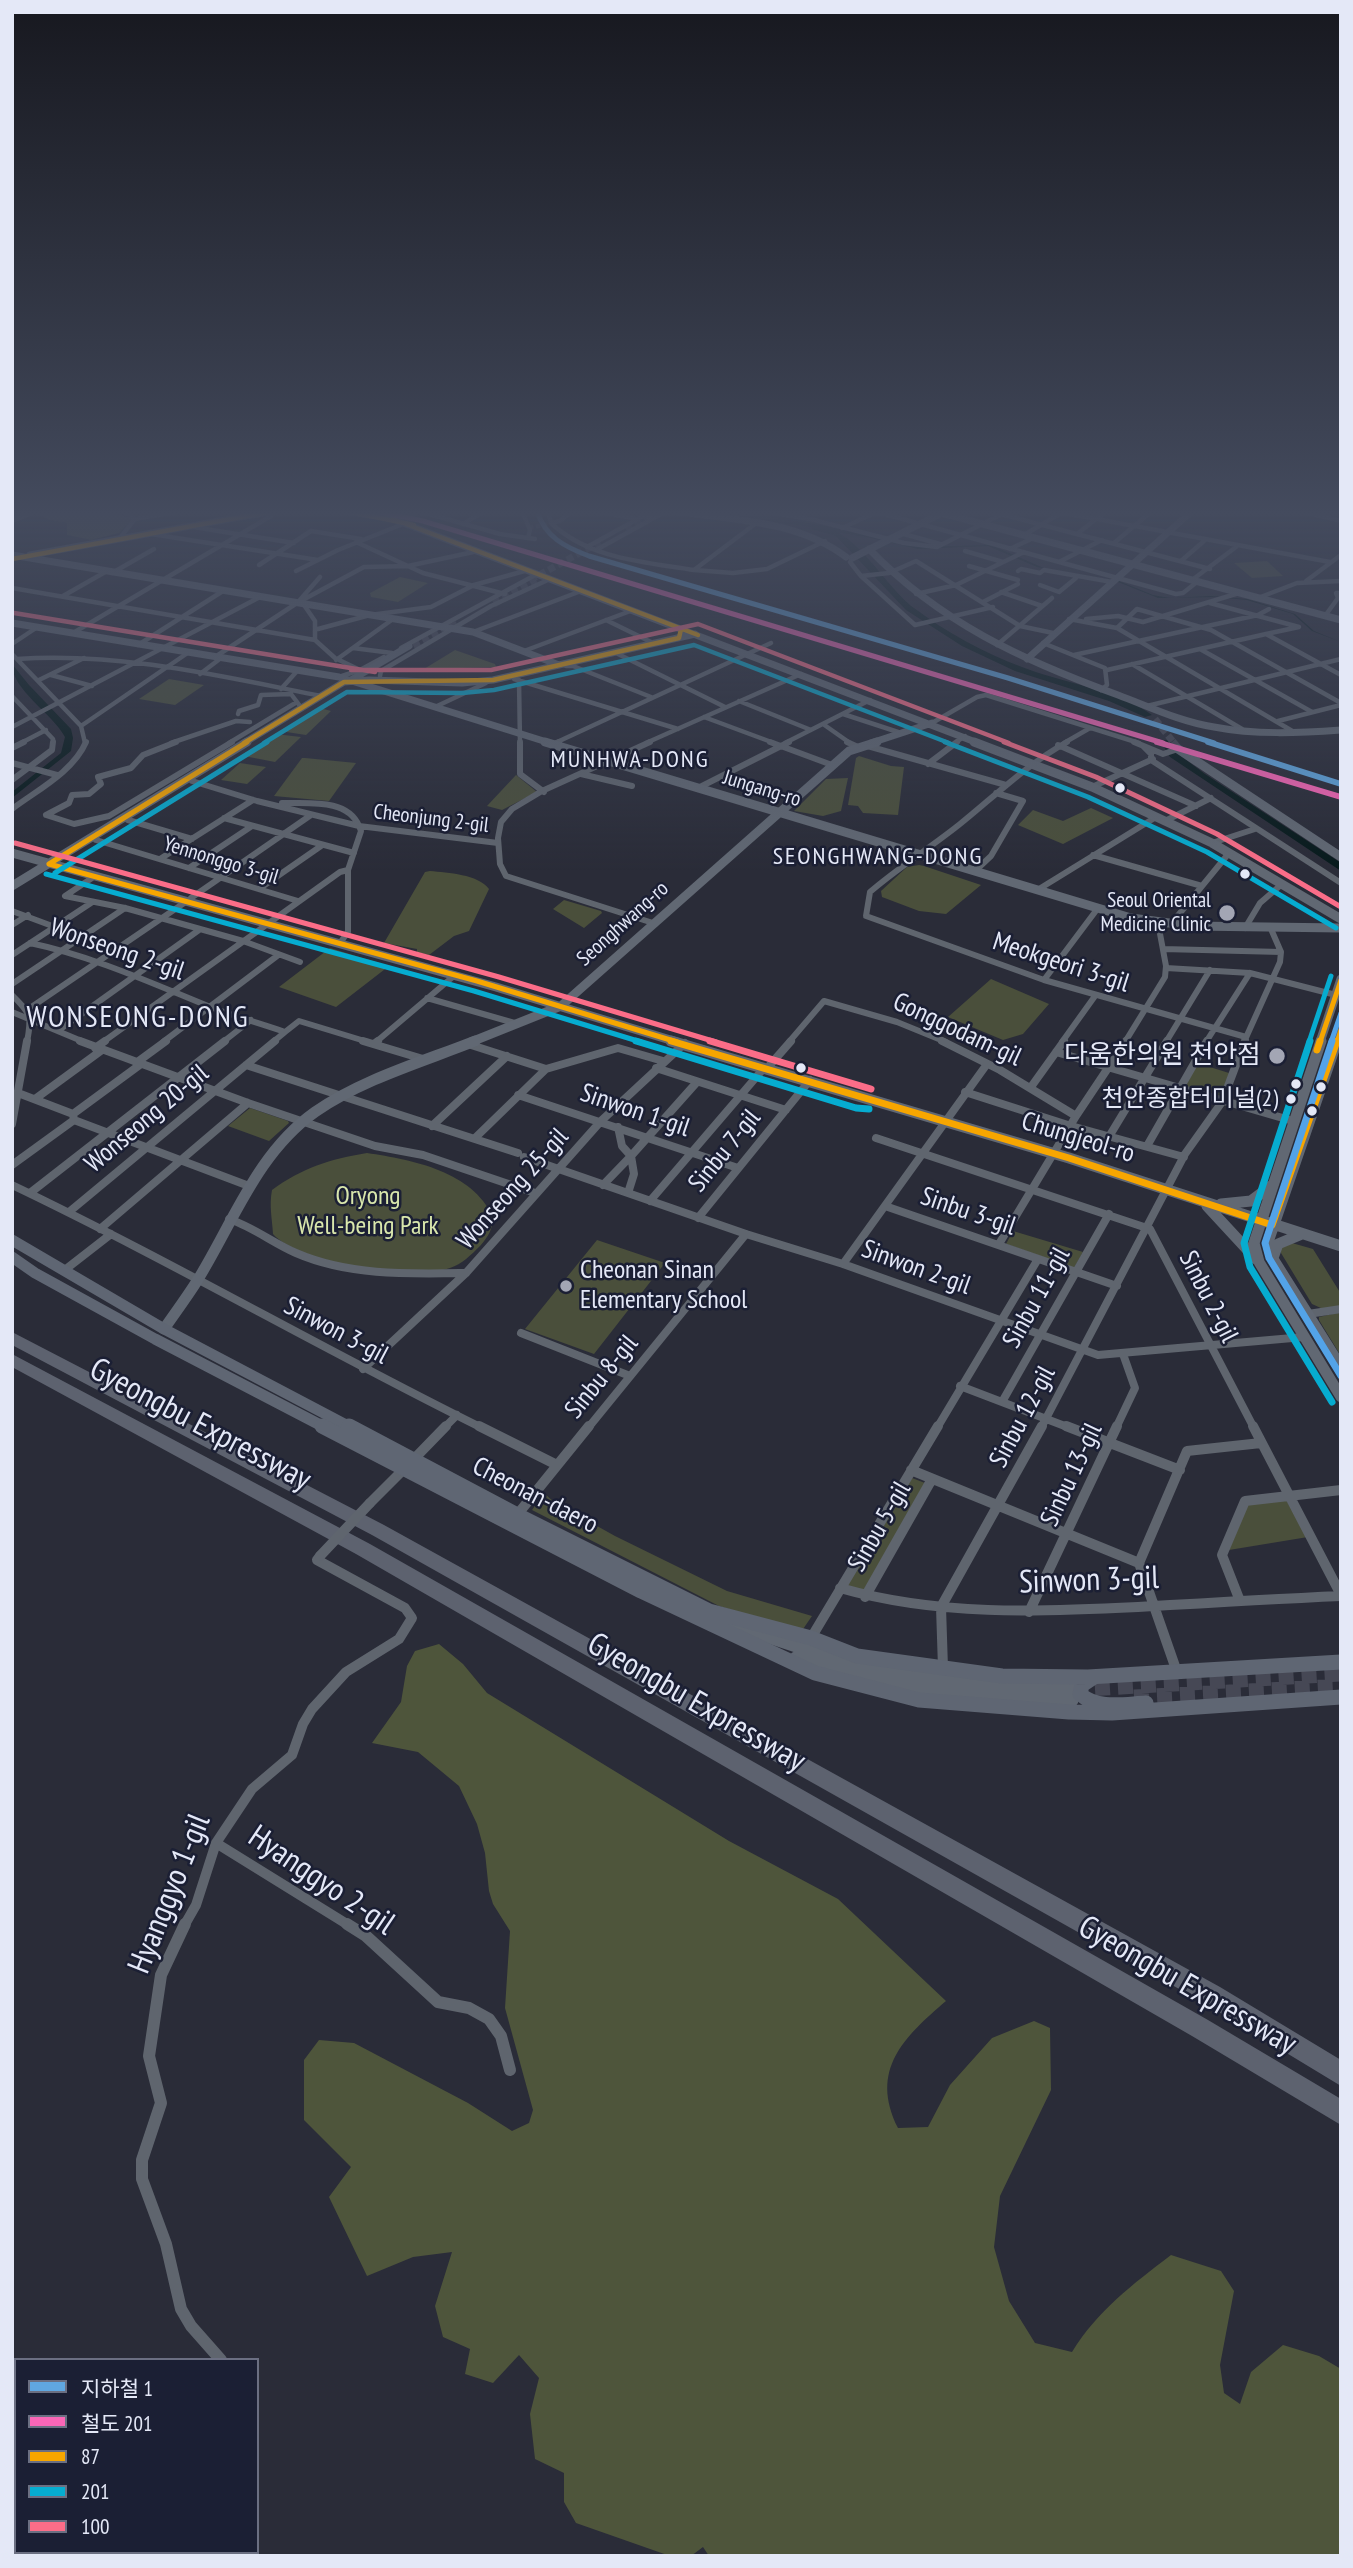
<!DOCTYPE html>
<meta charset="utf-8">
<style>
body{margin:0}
#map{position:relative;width:1353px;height:2568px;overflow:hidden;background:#2a2c38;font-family:"PT Sans Narrow","Noto Sans KR",sans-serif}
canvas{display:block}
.frame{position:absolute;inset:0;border:14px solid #e4e8f7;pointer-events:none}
.legend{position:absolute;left:14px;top:2358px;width:245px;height:196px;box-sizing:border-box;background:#1b1f34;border:2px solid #6b6f82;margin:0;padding:9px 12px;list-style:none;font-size:21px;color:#e4e8f7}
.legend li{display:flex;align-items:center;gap:14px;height:35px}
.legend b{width:35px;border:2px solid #6b6f82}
</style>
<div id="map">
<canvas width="1353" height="2568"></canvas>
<div class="frame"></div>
<ul class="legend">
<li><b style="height:9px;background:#60a7e0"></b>지하철 1</li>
<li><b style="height:9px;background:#fa66b7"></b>철도 201</li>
<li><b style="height:9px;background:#f7a600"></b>87</li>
<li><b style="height:9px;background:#06acd0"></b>201</li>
<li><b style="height:9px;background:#fb6d88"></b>100</li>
</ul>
</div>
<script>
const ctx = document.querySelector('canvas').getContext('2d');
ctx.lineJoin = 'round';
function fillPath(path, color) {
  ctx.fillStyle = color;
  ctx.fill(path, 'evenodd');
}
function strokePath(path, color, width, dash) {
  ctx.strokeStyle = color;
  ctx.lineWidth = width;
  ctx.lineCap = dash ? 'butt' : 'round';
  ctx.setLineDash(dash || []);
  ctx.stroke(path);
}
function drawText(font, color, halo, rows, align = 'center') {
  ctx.font = font + ' "PT Sans Narrow","Noto Sans KR",sans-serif';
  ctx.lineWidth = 5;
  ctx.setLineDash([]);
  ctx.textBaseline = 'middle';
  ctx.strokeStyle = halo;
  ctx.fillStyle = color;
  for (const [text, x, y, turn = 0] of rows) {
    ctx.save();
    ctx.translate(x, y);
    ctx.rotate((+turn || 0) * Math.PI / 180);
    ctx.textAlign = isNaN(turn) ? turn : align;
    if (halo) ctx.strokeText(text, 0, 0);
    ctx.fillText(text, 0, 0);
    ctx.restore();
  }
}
fillPath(new Path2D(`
 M1267,561l16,15 -31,2 -18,-15z
 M400,577l28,6 -30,19 -27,-5 -1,-4z
 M455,650l40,14 1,3 -72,2z
 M169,679l35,6 -29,20 -36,-6z
 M320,708l11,3 -25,24 -26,-4z
 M275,734l26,3 -26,25 -31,-6z
 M859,756l32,10 13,1 -6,48 -35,-2 -5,-7 -10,-1 8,-47z
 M302,758h3l51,5 -27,38 -55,-5z
 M240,763l26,4 -19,17 -26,-4z
 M516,775l21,17 -35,18 -15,-4z
 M848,778l-7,33 -18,5 -29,-5 32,-32z
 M1091,808l22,10 -50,26 -45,-19 15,-15 30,11z
 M919,865l5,1 57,19 -35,29 -27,-3 -37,-14 -1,-6 26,-24z
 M430,871c18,2 48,3 59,18l-20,42 -15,5 -25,19 -12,-3v-3l-33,-6 41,-71z
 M564,900l37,11 1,2 -18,15 -31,-19z
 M330,948l59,18 -53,41 -57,-20z
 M991,979l58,25 -26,30 -20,6 -55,-23z
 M1197,1063l32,10 -8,25 -36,-10z
 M250,1108l38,13 1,2 -20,18 -41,-15z
 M367,1153c46,7 105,18 126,64 0,12 -5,20 -13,29 -9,9 -18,18 -30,22 -37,13 -150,-4 -177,-34 -1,-16 -4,-28 -1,-44 30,-22 58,-31 95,-37z
 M1013,1231l70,21 -9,16 -68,-24z
 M597,1240l68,23 -71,91 -69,-25z
 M1292,1243l21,6 28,45v12l-18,3 -11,-5 -31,-51 -1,-5z
 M1341,1312v44l-22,-36v-3z
 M912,1478l13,5 -61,107 -19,-4z
 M544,1493l10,9 61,34 112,55 85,25 -11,16 -82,-26 -187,-96z
 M1285,1498l23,39 -79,13 19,-46z`), '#4a4f3b');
fillPath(new Path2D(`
 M52,511h44l38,7 -15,15 -28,7 -24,-5v-12l-18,-3 -10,-6z
 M439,1644l24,20 24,29 242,148 109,58 108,102c-42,36 -77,69 -48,127l30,-1 22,-42 42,-47 42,-17 16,7 1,62 -51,106 -6,51 15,54 26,42 37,9c25,-41 61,-68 99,-97l50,16 13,20 -14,74 4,28 16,11 11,-32 32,-27 36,11 22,13v187h-632l-6,-9 -12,9h-21l-94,-33 -12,-21v-29l-29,-14 -5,-45 9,-36 -20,-23 -26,28 -28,-9 5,-25 -27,-12 -8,-31 17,-54 -39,5 -46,19 -38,-79 22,-30 -47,-47v-60l15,-20 35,3 114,60 44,28 17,-8 4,-13 -28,-102 5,-77 -17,-27 -4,-13 -4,-38 -8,-29 -18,-38 -41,-34 -46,-9 29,-41 6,-36 8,-15z`), '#4e553b');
fillPath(new Path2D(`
 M710,511h17l98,15 92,21 74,-2 55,24 73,12 34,14 16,3 42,-2 36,3 48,15 19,17 27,11 -29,-11 -19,-17 -46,-14 -31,-3 -58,1 -40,-16 -81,-15 -49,-21 -70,3 -68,-16z
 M12,664l17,21 42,44 2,9 -2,13 -59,47v-6l49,-39 4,-16c-12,-23 -53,-47 -53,-73z`), '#071a1c');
strokePath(new Path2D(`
 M831,530l28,5`), '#071a1c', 2);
fillPath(new Path2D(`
 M720,511h17l55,11 -4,2z
 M812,525c44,1 70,59 102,83 32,24 70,45 108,59 38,15 99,24 130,48l-7,2 -36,-16 -94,-30 -53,-25 -56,-36 -70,-74 -24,-7z
 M1163,740h6l8,13 28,21 136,89v8l-171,-114 -9,-15z`), '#071a1c');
strokePath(new Path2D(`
 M529,528l22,-5`), '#464855', 4.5, [4.5, 2.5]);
strokePath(new Path2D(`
 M411,526l-4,-6 8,-9
 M625,528l21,-11
 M530,580l70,-38
 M494,604l42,-24
 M414,647l43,-23
 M1155,719l19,24`), '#464855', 7, [7, 3.5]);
strokePath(new Path2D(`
 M1172,742l6,7`), '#464855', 9, [9, 4.5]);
strokePath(new Path2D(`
 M1072,1690l269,-16
 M1134,1697l207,-11`), '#464855', 15, [15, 8]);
strokePath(new Path2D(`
 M418,511l82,23 35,5
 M522,511l8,19 -2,8
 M548,511l3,12
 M572,511l-12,10 -9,2c38,36 94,39 143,47l61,-46
 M595,511l42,8
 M764,511l50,9 90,23 33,4 71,-36
 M873,511l303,83 7,-1 14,-11
 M989,511l221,58
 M1053,511l277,51
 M1178,511l11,2
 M1300,511l41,10
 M12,513l5,-2
 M135,519l46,-8
 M463,524l21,-13
 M193,527l101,16
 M842,528l37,-17
 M900,533l40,11
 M151,534l167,26
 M1077,534l29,-23
 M1024,535l37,-22
 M119,539l16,-20 -10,-8
 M356,542l67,31 82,21
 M1114,543l38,-32
 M587,547l65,-36
 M1010,549l23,-11
 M596,550l67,-37 10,-2
 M965,551l38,11
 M1181,561l23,-20
 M850,562l11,14 54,49 78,-18
 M1059,562l43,-22
 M259,565l52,-34 50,8
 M969,566l49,14
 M694,570l39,3 34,-4 58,-28
 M296,571l42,-21 65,-26
 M1018,571l3,-2 19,4 4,-3 68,12
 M112,573l42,-24
 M861,576l28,-3 27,-12 104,65 33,7
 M1192,580l44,-33
 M1306,581l35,-26
 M1040,585l19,7 17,-14
 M12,588l303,52
 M1001,592l41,14
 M916,594l40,-9 68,-33
 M63,596l44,-25
 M1258,598l39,-15 44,-2
 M299,601l21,-24
 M983,602l35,-18
 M1210,603l89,24 -33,7 75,41
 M304,605l11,16v19l20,18 25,12
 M1325,616l13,-18 -2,-5h5
 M1069,619l48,9 177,104
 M1086,619l32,-3 25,6 96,-29
 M606,620l47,23
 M1117,628l20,-19 74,21 130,73
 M318,629l52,-14 61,-8 43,-22 54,-15
 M473,632l108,-41
 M73,633l198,-117 -5,-3
 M1043,643l62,25 2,17 -6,5
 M12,644l24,-16
 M138,645l85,-54
 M997,645l55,-47
 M353,648l39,5
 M401,648l136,-74
 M1200,649l112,63
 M524,651l109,-41
 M12,654l69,72 4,17
 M618,654l107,53
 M1074,655l184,-40 11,-6
 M215,657l82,-54 67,-36 44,-1 70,-15
 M17,659c103,-7 203,17 304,37
 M336,660l57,-41
 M1132,664l110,65
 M566,666h7l78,31
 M1107,670l159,-36
 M200,674l21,-16
 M51,675l41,11
 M380,676l1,-5 110,-65 59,-27
 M339,677l21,-7 24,-13
 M514,679l164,50
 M39,680l45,-22
 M519,680l1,63
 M281,689l17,-19
 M12,696l41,43v4
 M739,701l72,29
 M1147,706l194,-47
 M435,707l51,-24
 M238,714l1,-3 19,-6 3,-10 30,-1 9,12
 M843,714l58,19
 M704,717l70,26
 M1278,721l63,-16
 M932,723l45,-26 9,-2 153,48
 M823,724l27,19
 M81,726l108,-74
 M12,727l248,-130
 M21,743l25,-13
 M171,743l65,-22 14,1
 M229,743l68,-41
 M555,743l216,-100
 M646,743l155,-69
 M785,743l85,-43
 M955,743l10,-7
 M1064,743l26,-15`), '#5f656e', 4.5);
strokePath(new Path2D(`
 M176,742l-33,13 -12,13 -33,9 3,7 -12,10 -17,1 -3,8 -23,12 28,9 35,-8 123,-74
 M520,742v32l24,18
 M650,742l-108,49 -30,18 -11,13 -3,16 2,26 6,12 147,47
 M770,742l62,23
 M847,742l11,5
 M1067,742c-41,23 -71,53 -107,82 -30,24 -61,43 -90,68l-4,24 178,64 202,57
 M1134,742l29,12 15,-5
 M554,744l5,-2
 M864,745l142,40
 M1058,745l138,61
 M1144,747l7,7v6l190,123
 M12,748l12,-6
 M12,763l45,12
 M928,764l29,-22
 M581,774l51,12
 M12,780l40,-30 1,-8
 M192,781l65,20 102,25 2,5 -13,39v62l-8,11
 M1092,787l61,-28
 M698,788l91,-46
 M282,803c26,1 65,-5 77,23l139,17
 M12,809c25,-19 61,-37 74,-67
 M224,818l130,35
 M128,820l64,19
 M1165,821l46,-23
 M96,840l202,61
 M1212,843l43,-14
 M1093,855l109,31
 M160,859l93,-59
 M189,868l63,-42
 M975,871l16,-15 32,-55 -27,-8
 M95,876l-30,20 60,12 118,33 57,21
 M259,889l62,-43
 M1039,889l117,-72
 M191,898l120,-83
 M12,911l43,16
 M1171,924l58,-71
 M12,925l16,-10
 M1245,928l15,-25 22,-19
 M30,943c62,13 119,39 178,63 25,10 51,17 77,26l14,-11 69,21
 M1163,949l118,3
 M12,955l79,-52
 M1166,968l84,5 86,22
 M1044,980l54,-72
 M12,984l113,-76
 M12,995c19,19 20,21 15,47
 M427,998l91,26
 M27,1010l160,-109
 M12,1012l72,30
 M59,1030l140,-100
 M103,1042l237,-170 8,-2
 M163,1042l114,-86
 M223,1042l28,-22
 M273,1042l12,-10
 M376,1042l79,-67
 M789,1042l35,-41 73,21 49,20
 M1062,1042l33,-46
 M1125,1042l40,-65 1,-11 -8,-43
 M1166,1042l44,-72
 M1206,1042l44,-69
 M1244,1042l36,-80 1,-10 -10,-23`), '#5f656e', 6);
strokePath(new Path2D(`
 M80,1041l168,62 127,43 48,9 112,38
 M363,1041l60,18
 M942,1041l58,29 76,46
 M374,1044l4,-3
 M468,1044l78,25 -71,69
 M95,1048l10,-7
 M1056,1052l237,69
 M136,1063l30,-22
 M246,1065l272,88
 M770,1065l21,-24
 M656,1068l130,42
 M546,1069l72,-21 45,13
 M1031,1087l33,-46
 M965,1092l106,34 113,31
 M18,1093l55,21
 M518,1095l220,73
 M35,1099l67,-49
 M74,1120l175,66
 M12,1124l15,-83
 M432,1126l75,-70
 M1110,1135l57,-94
 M876,1138l274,91 104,199
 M1147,1146l60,-105
 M524,1157l222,77 97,30 255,91 206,-18
 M12,1165l62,-45 -1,-6 68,-50
 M12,1185c159,76 312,165 470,243
 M603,1185l28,-29 -9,-10 -4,-19
 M30,1193l195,-152
 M628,1193l6,-19 -3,-18 66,-74
 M650,1201l114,-133
 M885,1206l232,80
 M69,1212l206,-171
 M698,1218l112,-138
 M229,1219c24,8 44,24 67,34 53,23 113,21 170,20
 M100,1229l148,-126
 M999,1244l77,-128 50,-75
 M843,1264l144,-200
 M66,1269l45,-35
 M1308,1314l33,-5
 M521,1333l109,43
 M363,1369l103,-96 135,-152 84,-78
 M960,1386l110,42
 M1002,1402l107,-188
 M444,1428l13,-13
 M588,1428l158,-194
 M937,1428l101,-169
 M1041,1428l144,-274 37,-52 23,-61
 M1116,1428l19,-40 -12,-34`), '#5f656e', 8);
strokePath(new Path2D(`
 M479,1426l78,39
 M1066,1426l114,44
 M1253,1426l88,169
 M413,1460l33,-34
 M911,1470l228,93
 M370,1503l34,-34
 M517,1515l72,-89
 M840,1588c98,28 197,24 298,19 67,-4 135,-8 203,-11
 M865,1597l67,-118
 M1240,1601l-18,-46 23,-54 96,-11
 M1029,1612l88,-186
 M811,1638l127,-212
 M943,1668l-2,-61 101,-181
 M1177,1672l-38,-109 48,-112 74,-8
 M216,1843l134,83
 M184,1926l12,-21 20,-62 36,-54 40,-34 11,-31 9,-15 34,-37 53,-33 13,-21 -7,-10 -88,-48 3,-4`), '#5f656e', 10);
strokePath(new Path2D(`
 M185,1924l-24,51 -12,81 12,47 -19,57v19l24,65 15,65 10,17 30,34
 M347,1924l19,12 72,66 31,6 20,11 12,17 9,34
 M152,2556l2,-4`), '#5f656e', 12);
strokePath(new Path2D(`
 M346,511l53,9
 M673,511c59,9 124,9 173,46
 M934,511l407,109
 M650,518l11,-7
 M393,519l585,224
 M12,520l21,-9
 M869,549c72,74 153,111 249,146 32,12 63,27 96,32 41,8 85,6 127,3
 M12,555l461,77 86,33
 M30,555l244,-44
 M852,558l90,-45
 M12,623l327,54 211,66
 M1027,659l165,-148
 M351,680l58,-34
 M244,743l100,-61 25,-2 93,3 31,-3 202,-46
 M871,743l61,-20`), '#616873', 7);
strokePath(new Path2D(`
 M545,742l586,176 61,8 149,2
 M974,742l118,45 120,56 129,76
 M1178,749l163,108
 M12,853l484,134 181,55
 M12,886l235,-144
 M471,1042l90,-36 288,-255 28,-9
 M1320,1042l21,-63
 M1336,1042l5,-13`), '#616873', 9);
strokePath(new Path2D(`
 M671,1041l398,117 272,88
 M1321,1041l-67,202 5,19 82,135
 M1337,1041l-69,201 5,17 68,108
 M1221,1204l30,-3 20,-15
 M1207,1206l49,53
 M1273,1258l5,-14 24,-10
 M164,1329c11,-16 23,-32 33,-48 36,-58 60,-128 118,-169 48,-33 107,-50 160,-71`), '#616873', 11);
strokePath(new Path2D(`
 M735,1623c109,44 220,61 337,67
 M796,1659c91,25 181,42 275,41`), '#616873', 15);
strokePath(new Path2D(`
 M12,1240l152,89 188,99
 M12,1257l23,16 120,66 171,89`), '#5f6673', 11);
strokePath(new Path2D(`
 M322,1426l319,165 174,82 104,27 150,12 43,1 229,-16
 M349,1426l168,89 192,96 102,27 46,18 145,20 86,1 253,-15
 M1094,1677l-12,8 -2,9c18,16 44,10 66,9`), '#5f6673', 15);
fillPath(new Path2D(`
 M12,1332l372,193 836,462 121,73v26l-137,-83 -832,-468 -360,-190z
 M12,1354l358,190 838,476 133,79v26l-149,-89 -836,-482 -344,-187z`), '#5d626f');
strokePath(new Path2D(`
 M320,1556l50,-53`), '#5f656e', 10);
strokePath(new Path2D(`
 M346,511l68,14
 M393,519l305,116
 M12,559l262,-48
 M244,743l100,-61 149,-2 186,-42 2,-9`), '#f7a600', 4.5);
strokePath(new Path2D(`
 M49,864l428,117 200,61
 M49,864l198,-122
 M1320,1042l21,-62
 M1337,1042l4,-12`), '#f7a600', 5);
strokePath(new Path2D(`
 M671,1041l398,117 203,67 65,-184
 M1317,1050l3,-9`), '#f7a600', 7);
strokePath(new Path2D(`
 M264,743l83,-51 115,1 32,-3 200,-45 255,98`), '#06acd0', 4.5);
strokePath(new Path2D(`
 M945,742l143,55 119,55 129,76
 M55,873l212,-131
 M46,874l428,117 167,51
 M1309,1042l22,-66`), '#06acd0', 5);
strokePath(new Path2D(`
 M636,1041l220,67 13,1
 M1310,1041l-66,202 6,24 82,135`), '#06acd0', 7);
strokePath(new Path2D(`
 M14,613l361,59
 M351,670h140l207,-46 311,119`), '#fb6d88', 4.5);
strokePath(new Path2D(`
 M1004,742l92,35 121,57 124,73
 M15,843l484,134 217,65`), '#fb6d88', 5);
strokePath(new Path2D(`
 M710,1041l161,48`), '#fb6d88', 7);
strokePath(new Path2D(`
 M1331,1042l10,-29`), '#53a3e8', 5);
strokePath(new Path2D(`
 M1332,1041l-67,202 4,15 72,118`), '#53a3e8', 7);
strokePath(new Path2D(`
 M375,511l48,10 740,222`), '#fa66b7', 5);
strokePath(new Path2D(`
 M1157,742l184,55`), '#fa66b7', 6);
strokePath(new Path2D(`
 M537,511c8,26 28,36 52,45l419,122 206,65`), '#60a7e0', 5);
strokePath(new Path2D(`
 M1208,742l133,42`), '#60a7e0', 6);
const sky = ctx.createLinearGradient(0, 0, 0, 871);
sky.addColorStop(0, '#17181f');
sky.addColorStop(0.59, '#444b5e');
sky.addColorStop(1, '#444b5e00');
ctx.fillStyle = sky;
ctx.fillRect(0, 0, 1353, 871);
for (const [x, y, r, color] of [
 [1120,788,6,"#e4e8f7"],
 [1245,874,6,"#e4e8f7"],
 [1227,913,9,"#a3a6b4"],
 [1277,1056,9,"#a3a6b4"],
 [801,1068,6,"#e4e8f7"],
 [1296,1084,6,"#e4e8f7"],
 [1321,1087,6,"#e4e8f7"],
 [1291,1099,6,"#e4e8f7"],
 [1312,1111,6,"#e4e8f7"],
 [566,1286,7,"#a3a6b4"]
]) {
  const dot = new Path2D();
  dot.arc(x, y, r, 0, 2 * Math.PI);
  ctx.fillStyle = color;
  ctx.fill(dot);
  strokePath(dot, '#1b1f34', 2.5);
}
drawText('21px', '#e4e8f7', '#1b1f34', [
 ["Jungang-ro",762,789,17],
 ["Cheonjung 2-gil",431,819,7],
 ["Yennonggo 3-gil",221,861,17],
 ["Seonghwang-ro",623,924,-42]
]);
drawText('21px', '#e4e8f7', '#1b1f34', [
 ["Seoul Oriental",1211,901],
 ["Medicine Clinic",1211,925]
], 'right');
ctx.letterSpacing = '2px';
drawText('24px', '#e4e8f7', '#1b1f34', [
 ["MUNHWA-DONG",630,760],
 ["SEONGHWANG-DONG",878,857]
]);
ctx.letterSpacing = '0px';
drawText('24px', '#e4e8f7', '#1b1f34', [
 ["천안종합터미널(2)",1278,1099]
], 'right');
drawText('26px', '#e4e8f7', '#1b1f34', [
 ["Wonseong 2-gil",117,950,19],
 ["Meokgeori 3-gil",1061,963,18],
 ["Gonggodam-gil",957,1030,25],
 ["Sinwon 1-gil",635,1111,19],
 ["Wonseong 20-gil",147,1119,-40],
 ["Chungjeol-ro",1078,1138,17],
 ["Sinbu 7-gil",725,1151,-51],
 ["Wonseong 25-gil",513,1189,-48],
 ["Sinbu 3-gil",968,1212,19],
 ["Sinwon 2-gil",916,1268,20],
 ["Sinbu 2-gil",1208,1297,63],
 ["Sinbu 11-gil",1037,1298,-61],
 ["Sinwon 3-gil",336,1331,28],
 ["Sinbu 8-gil",602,1377,-51],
 ["Sinbu 12-gil",1023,1417,-62],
 ["Sinbu 13-gil",1072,1475,-65],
 ["Cheonan-daero",535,1496,27],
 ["Sinbu 5-gil",880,1527,-60]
]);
drawText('26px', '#e4e8f7', '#1b1f34', [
 ["다움한의원 천안점",1261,1056],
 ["Cheonan Sinan",580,1271,"left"],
 ["Elementary School",580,1301,"left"]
], 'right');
drawText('26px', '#d9e7ac', '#1b1f34', [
 ["Oryong",368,1197],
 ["Well-being Park",368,1227]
]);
ctx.letterSpacing = '2px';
drawText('30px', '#e4e8f7', '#1b1f34', [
 ["WONSEONG-DONG",138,1018]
]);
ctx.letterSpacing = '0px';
drawText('32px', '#e4e8f7', '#1b1f34', [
 ["Gyeongbu Expressway",200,1425,28],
 ["Sinwon 3-gil",1089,1581,-2],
 ["Gyeongbu Expressway",696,1703,30],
 ["Hyanggyo 2-gil",321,1881,34],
 ["Hyanggyo 1-gil",170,1894,-68],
 ["Gyeongbu Expressway",1187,1986,30]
]);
</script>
